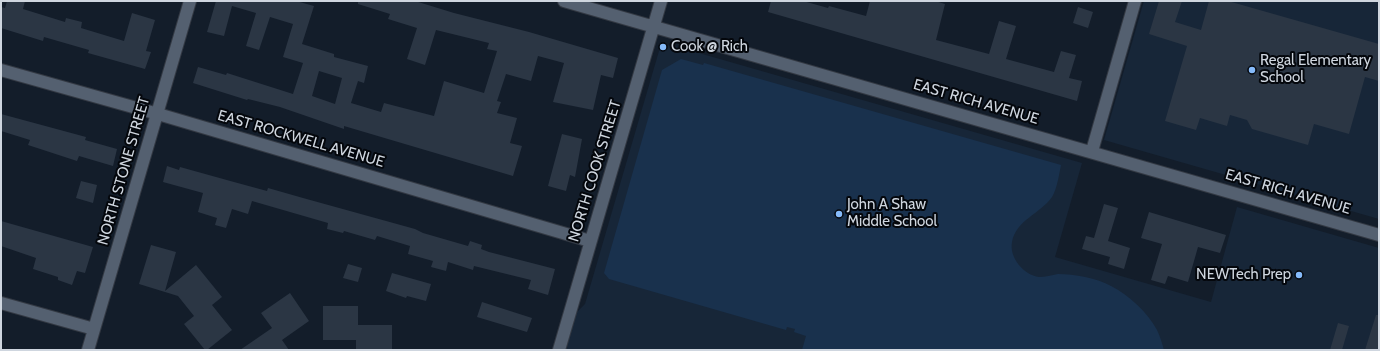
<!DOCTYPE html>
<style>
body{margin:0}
#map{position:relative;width:1380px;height:351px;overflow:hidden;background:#131d2a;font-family:Cabin,sans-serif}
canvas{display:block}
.frame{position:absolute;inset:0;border:2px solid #cfd6df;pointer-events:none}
</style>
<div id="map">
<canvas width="1380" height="351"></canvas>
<div class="frame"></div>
</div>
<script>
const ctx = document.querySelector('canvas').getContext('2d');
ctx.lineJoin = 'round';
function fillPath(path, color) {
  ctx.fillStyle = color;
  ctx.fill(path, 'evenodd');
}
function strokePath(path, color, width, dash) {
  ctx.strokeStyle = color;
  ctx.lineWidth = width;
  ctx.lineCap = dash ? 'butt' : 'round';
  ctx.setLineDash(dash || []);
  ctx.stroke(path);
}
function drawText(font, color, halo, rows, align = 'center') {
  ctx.font = font + ' Cabin,sans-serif';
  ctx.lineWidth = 4;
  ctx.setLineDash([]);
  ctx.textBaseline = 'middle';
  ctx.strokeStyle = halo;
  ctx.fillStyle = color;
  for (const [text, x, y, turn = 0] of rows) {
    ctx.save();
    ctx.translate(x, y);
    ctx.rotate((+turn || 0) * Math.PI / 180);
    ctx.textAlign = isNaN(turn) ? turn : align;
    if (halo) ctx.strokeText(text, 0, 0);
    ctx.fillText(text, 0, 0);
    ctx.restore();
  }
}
fillPath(new Path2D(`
 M1144,1h235v218l-275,-79z
 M671,45l411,118 -27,94 156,45 26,-95 142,41v102h-814l11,-37 9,-9 74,-253 4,-5z`), '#172638');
fillPath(new Path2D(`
 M681,59l22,6 1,-2 357,102c-2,10 -4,24 -9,32 -12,17 -36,23 -40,45 -3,16 12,33 27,35 6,0 13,-2 19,-3 16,0 39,4 53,12 18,9 36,26 46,44 3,6 5,13 7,20h-362l4,-14 -12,-4 1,-3 -8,-2 -1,3 -177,-51 -5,-6 58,-203z`), '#19314d');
fillPath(new Path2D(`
 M7,1h18l-2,8 42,13 1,-4 16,4 -1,6 43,13 8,-28 23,7 -9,31 5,1 -6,17 -57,-16 1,-3 -45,-13 -1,4 -42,-13v-21l4,1z
 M216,1h80l18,5 -12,38 32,10v3l34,9 -4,17 -6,-2 -7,22 30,9 3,-9 50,13 10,-35 40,12 13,-42 -10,-2 2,-6 -53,-13 -11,35 -18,-6 10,-31 -29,-9 2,-5 -32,-10v-3h57l39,12 75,19 89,26 -5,20 -12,-3 -8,35 -40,-8 11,-39 -26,-7 -7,25 -25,-7 -9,27 4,1 -4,11 20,5 -7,25 12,3 -9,30 -169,-50v3l-64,-22 -32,-8 -1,1 -54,-17 5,-16 28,8 1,-2 66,21 10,-31 -20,-6 10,-33 -23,-7 -11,33 -13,-4 10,-33 -24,-7 -8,30 -17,-4zM319,71l23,7 -7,26 -23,-8z
 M771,1h32l25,7 1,-2 37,10 4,-15h65l10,3 -9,36 53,14 10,-33 17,5 -10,33 48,13 7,-21 15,4 -7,23 13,3 -5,20 -309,-89z
 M1159,1h23l-7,21 26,8 8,-29h19l151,43v37l-14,-4 -16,57 -35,-10 -6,21 -56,-16 -5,-9 -17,-5 -3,11 -27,-8 -4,12 -31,-9 22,-75 -38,-12z
 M1078,7l15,5 -5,16 -15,-5z
 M1,114l85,23 -1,3 32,9 -4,17 -34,-10 -2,5 -49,-16 2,-5 -29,-9z
 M562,134l20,5 -7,38 -5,-2 -4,16 -18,-5z
 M167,166l12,4 1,-3 54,15 33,9 1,-3 35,10 112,31 8,4 45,13 2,-5 12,4 -1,4 8,3 66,17 -7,26 -20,-6 3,-9 -57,-14 -1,4 -25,-8 -2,9 -15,-4 2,-6 -25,-7 2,-8 -33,-10 -2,4 -31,-9 -1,2 -16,-4 1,-6 -76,-22 -4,13 -16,-5 -6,19 -11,-3 2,-7 -19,-6 5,-19 -40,-11z
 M81,181l16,4 -4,18 -17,-5z
 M1104,204l14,4 -10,33 22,7 -6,21 -16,-5 2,-7 -28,-8 4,-13 8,2z
 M1149,212l77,23 -6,18 -22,-6 -10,35 -20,-6 -3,8 -14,-4 11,-36 -21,-6z
 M1,221l92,26 -8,26 -8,-2 -5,14 -14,-5v-3l-25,-8 3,-11 -35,-12z
 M151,245l25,7 -11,39 31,-26 26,32 -10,8 20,25 -25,20h-2l-21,-26 10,-8 -16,-20 -39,-12z
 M348,264l14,4 -4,14 -15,-4z
 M392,273l39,11 -5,17 -19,-5 -1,2 -20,-7z
 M290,293l19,28 -27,19 7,10h-49l32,-22 -11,-15z
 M482,302l50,16 -5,14 -50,-15z
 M323,306h35v19h34v25h-36v-10h-33z
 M1376,315h3v35h-14z
 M1338,323l11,3 -7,24h-12z`), '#2b3644');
const minor = new Path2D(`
 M564,1l815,234
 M1,70l157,44 432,127
 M1092,151l43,-150
 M1,303l93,26
 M88,350l102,-349
 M559,350l102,-349`);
strokePath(minor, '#333943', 14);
strokePath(minor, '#546070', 12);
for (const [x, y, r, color] of [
 [663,47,4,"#86bbfb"],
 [1252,70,4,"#86bbfb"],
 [839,214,4,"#86bbfb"],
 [1299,275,4,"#86bbfb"]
]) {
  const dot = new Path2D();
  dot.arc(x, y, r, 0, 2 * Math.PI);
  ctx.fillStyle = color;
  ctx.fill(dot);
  strokePath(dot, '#04070c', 1.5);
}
drawText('15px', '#cfd6df', '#04070c', [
 ["Cook @ Rich",671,47],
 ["Regal Elementary",1260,61],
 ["School",1260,78],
 ["John A Shaw",847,205],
 ["Middle School",847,222],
 ["NEWTech Prep",1291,275,"right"]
], 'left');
drawText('15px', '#cfd6df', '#04070c', [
 ["EAST RICH AVENUE",976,102,16],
 ["EAST ROCKWELL AVENUE",301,139,16],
 ["NORTH STONE STREET",124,171,-74],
 ["NORTH COOK STREET",595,171,-73],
 ["EAST RICH AVENUE",1288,192,16]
]);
</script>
